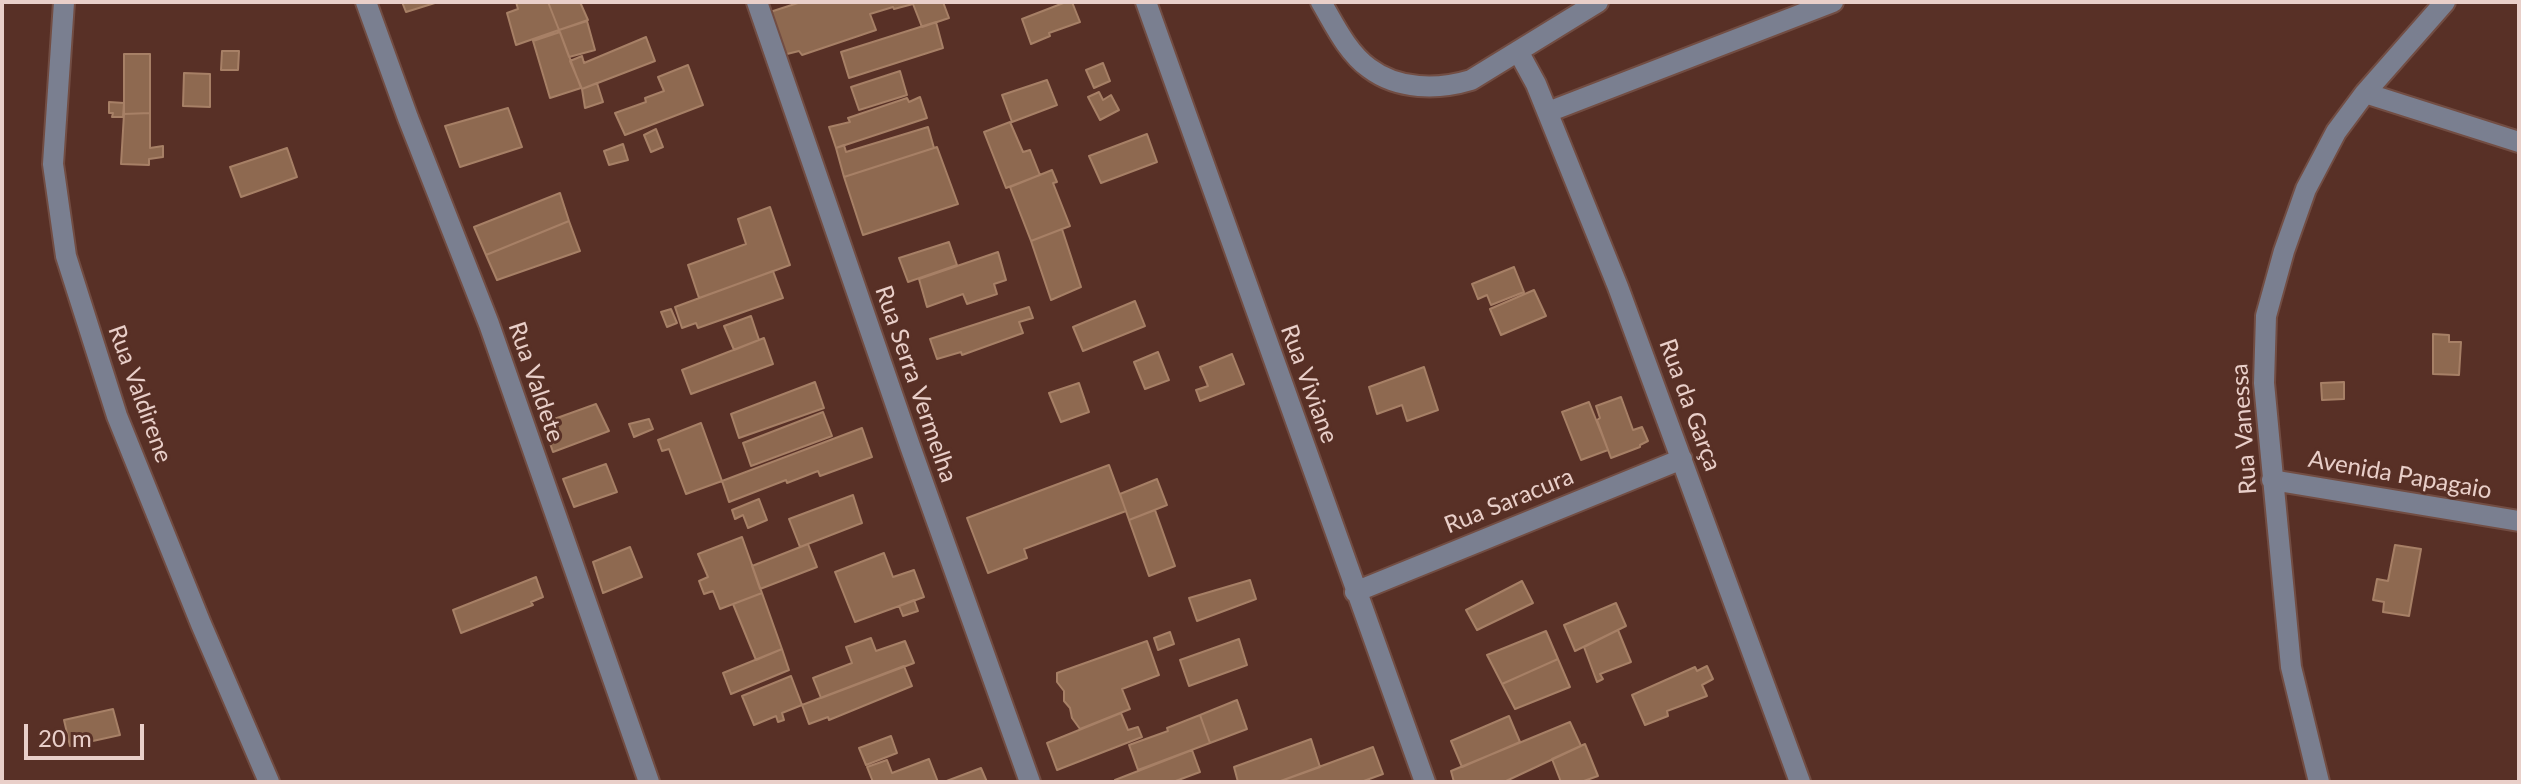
<!DOCTYPE html>
<meta charset="utf-8">
<style>
body{margin:0}
#map{position:relative;width:2521px;height:784px;overflow:hidden;background:#583026;font-family:Lato,sans-serif}
canvas{display:block}
.frame{position:absolute;inset:0;border:4px solid #e9cfc9;pointer-events:none}
.scale{position:absolute;left:24px;top:724px;width:120px;height:36px;box-sizing:border-box;border:4px solid #e9cfc9;border-top:0;padding-left:10px;font-size:24px;line-height:28px;white-space:nowrap;color:#e9cfc9;-webkit-text-stroke:6px #583026;paint-order:stroke}
</style>
<div id="map">
<canvas width="2521" height="784"></canvas>
<div class="frame"></div>
<div class="scale">20 m</div>
</div>
<script>
const ctx = document.querySelector('canvas').getContext('2d');
ctx.lineJoin = 'round';
function fillPath(path, color) {
  ctx.fillStyle = color;
  ctx.fill(path, 'evenodd');
}
function strokePath(path, color, width, dash) {
  ctx.strokeStyle = color;
  ctx.lineWidth = width;
  ctx.lineCap = dash ? 'butt' : 'round';
  ctx.setLineDash(dash || []);
  ctx.stroke(path);
}
function drawText(font, color, halo, rows, align = 'center') {
  ctx.font = font + ' Lato,sans-serif';
  ctx.lineWidth = 6;
  ctx.setLineDash([]);
  ctx.textBaseline = 'middle';
  ctx.strokeStyle = halo;
  ctx.fillStyle = color;
  for (const [text, x, y, turn = 0] of rows) {
    ctx.save();
    ctx.translate(x, y);
    ctx.rotate((+turn || 0) * Math.PI / 180);
    ctx.textAlign = isNaN(turn) ? turn : align;
    if (halo) ctx.strokeText(text, 0, 0);
    ctx.fillText(text, 0, 0);
    ctx.restore();
  }
}
const building = new Path2D(`
 M402,2h36l-32,10z
 M516,2h32l11,28 -43,15 -9,-32 11,-4z
 M548,2h32l8,18 -29,10z
 M801,2h142l6,16 -27,9 -9,-23 -19,5 -1,-2 -23,7 6,16 -74,25 -3,-4 -16,4 -13,-43z
 M1066,2h6l8,20 -31,11 1,3 -19,8 -9,-25z
 M587,21l8,29 -26,7 -10,-27z
 M936,22l7,26 -94,30 -8,-26z
 M560,32l21,56 -31,10 -17,-57z
 M646,37l9,24 -73,28 -12,-28 12,-5 2,7z
 M222,51h17l-1,19h-17z
 M124,54h26v59l-26,1z
 M1103,63l7,18 -16,7 -8,-18z
 M688,65l15,40 -78,30 -10,-22 31,-11 -1,-4 19,-7 -6,-14z
 M900,71l7,24 -48,15 -8,-23z
 M184,73l26,1v33l-27,-1z
 M1047,80l10,25 -45,17 -10,-27z
 M597,83l6,19 -18,6 -3,-19z
 M1099,92l4,8 8,-5 8,15 -19,10 -12,-23z
 M920,97l7,21 -91,30 -7,-21 21,-5 -2,-4 59,-20 2,4z
 M109,102l15,1 -1,14h-11l1,-4h-4z
 M508,108l14,39 -62,20 -15,-41z
 M150,113v35l13,-2v11l-14,2v6l-28,-1 3,-50z
 M1010,122l13,30 7,-2 10,25 -34,13 -22,-56z
 M928,127l6,21 -90,29 -8,-29 8,-3 2,7z
 M656,129l7,18 -12,5 -7,-17z
 M1147,134l10,28 -56,21 -12,-27z
 M623,144l5,16 -19,5 -5,-14z
 M937,147l21,57 -95,31 -19,-58z
 M287,148l10,29 -56,20 -11,-30z
 M1052,170l5,12 -4,1 17,43 -39,15 -21,-54z
 M560,193l9,28 -83,34 -12,-28z
 M770,207l20,58 -91,33 -11,-33 58,-21 -8,-25z
 M569,221l11,30 -83,29 -11,-25z
 M1062,229l19,58 -30,13 -20,-59z
 M949,242l8,23 -49,17 -9,-24z
 M998,252l8,28 -12,4 3,10 -30,10 -4,-10 -36,13 -8,-28z
 M1514,267l10,25 -33,13 -4,-10 -9,4 -6,-15z
 M773,271l10,27 -85,30 -2,-5 -14,5 -7,-21z
 M1534,290l12,26 -45,19 -11,-26z
 M1135,301l10,25 -62,25 -10,-24z
 M1029,307l4,11 -14,4 4,11 -61,22 -1,-3 -24,7 -7,-20z
 M671,309l6,14 -10,4 -6,-15z
 M751,316l8,24 -25,10 -10,-24z
 M2433,334l16,1v7h12l-2,33 -26,-1z
 M764,338l9,26 -82,30 -9,-24z
 M1158,352l11,28 -24,9 -11,-27z
 M1232,354l12,30 -44,17 -4,-11 12,-4 -8,-19z
 M1424,367l14,43 -31,11 -5,-16 -25,9 -8,-27z
 M815,382l9,26 -85,30 -8,-24z
 M2344,382v17l-22,1 -1,-17z
 M1079,383l10,29 -28,10 -12,-29z
 M1621,397l12,33 9,-3 6,14 -8,4v2l-29,11 -14,-38 3,-2 -4,-12z
 M1589,402l19,48 -27,10 -19,-48z
 M596,404l13,27 -56,21 -10,-29z
 M823,412l9,24 -81,30 -8,-23z
 M649,419l4,10 -19,8 -5,-13z
 M701,423l21,58 -36,13 -17,-45 -7,2 -4,-11z
 M862,428l10,29 -52,19 -2,-5 -31,12 -1,-3 -57,22 -7,-21z
 M606,464l11,28 -43,15 -11,-28z
 M1109,465l17,46 -102,38 3,9 -39,15 -21,-55z
 M1157,479l10,26 -38,15 -9,-26z
 M853,495l9,28 -62,24 -11,-28z
 M759,499l8,21 -19,8 -5,-13 -8,4 -3,-9z
 M1155,510l20,56 -26,10 -20,-56z
 M742,537l20,56 -42,16 -7,-18 -9,3 -5,-13 9,-4 -10,-23z
 M808,544l9,23 -57,22 -8,-23z
 M2395,545l26,4 -12,67 -26,-4 1,-10 -11,-2 4,-21 11,2z
 M630,547l12,30 -39,16 -10,-31z
 M884,553l9,24 21,-7 10,27 -69,25 -20,-50z
 M536,577l7,20 -12,5 2,3 -72,28 -8,-23z
 M1250,580l6,19 -59,22 -8,-23z
 M1522,581l11,22 -56,27 -11,-20z
 M762,593l20,56 -26,11 -23,-56z
 M914,600l4,11 -15,5 -4,-10z
 M1616,603l10,23 -51,25 -11,-26z
 M1618,630l13,32 -31,12 3,5 -6,3 -13,-35z
 M1546,631l12,28 -56,25 -15,-29z
 M1170,632l4,12 -16,6 -4,-12z
 M871,638l5,13 29,-10 9,22 -93,35 -8,-20 39,-15 -6,-16z
 M1239,639l8,26 -58,21 -9,-26z
 M1147,641l12,34 -37,14 8,20 -50,20 -8,-11 -2,-10 -6,-7v-10l-7,-9v-9z
 M782,649l7,21 -58,24 -8,-21z
 M1558,659l12,28 -55,22 -13,-25z
 M904,666l8,20 -83,34 -1,-3 -19,7 -7,-19z
 M1707,666l6,13 -11,6 5,11 -40,15 1,5 -23,9 -13,-30 63,-28 2,4z
 M791,676l11,29 -20,8 2,7 -6,2 -2,-6 -22,9 -12,-29z
 M1237,700l10,29 -37,14 -10,-28z
 M113,709l7,26 -50,11 -6,-26z
 M1121,713l7,17 10,-3 4,10 -85,33 -10,-27z
 M1200,715l10,28 -72,27 -9,-25 39,-14 -1,-3z
 M1509,716l11,26 -58,25 -11,-26z
 M1570,722l11,24 -77,36h-50l-3,-11z
 M891,736l6,17 -31,12 -7,-17z
 M1311,739l9,28 -42,15h-40l-4,-15z
 M1585,744l13,32 -17,6h-20l-9,-23z
 M1373,747l10,27 -22,8h-83z
 M1192,750l8,22 -27,10h-57l-1,-2z
 M929,759l9,23h-65l-6,-15 20,-7 5,13z
 M981,768l6,14h-43z`);
fillPath(building, '#8e6950');
strokePath(building, '#a78066', 2);
const minor = new Path2D(`
 M64,2l-11,162 13,92 51,160 84,208 68,158
 M366,2l42,116 81,206 160,458
 M757,2l153,444 120,336
 M1146,2l279,780
 M1321,2c13,22 26,50 48,66 29,22 69,22 102,12l127,-78
 M1518,51l18,33 82,203 182,495
 M2365,93l154,49
 M1548,112l285,-110
 M2272,480l247,41
 M1355,592l327,-133
 M2319,782l-28,-115 -27,-284 2,-67 18,-65 22,-62 30,-57 29,-39 80,-91`);
strokePath(minor, '#724d43', 24);
strokePath(minor, '#7a7f90', 20);
drawText('24px', '#e9cfc9', '#583026', [
 ["Rua Valdete",536,382,71],
 ["Rua Serra Vermelha",916,384,71],
 ["Rua Viviane",1309,384,70],
 ["Rua Valdirene",140,394,70],
 ["Rua da Garça",1690,405,70],
 ["Rua Vanessa",2244,429,-94],
 ["Avenida Papagaio",2400,475,10],
 ["Rua Saracura",1509,501,-22]
]);
</script>
